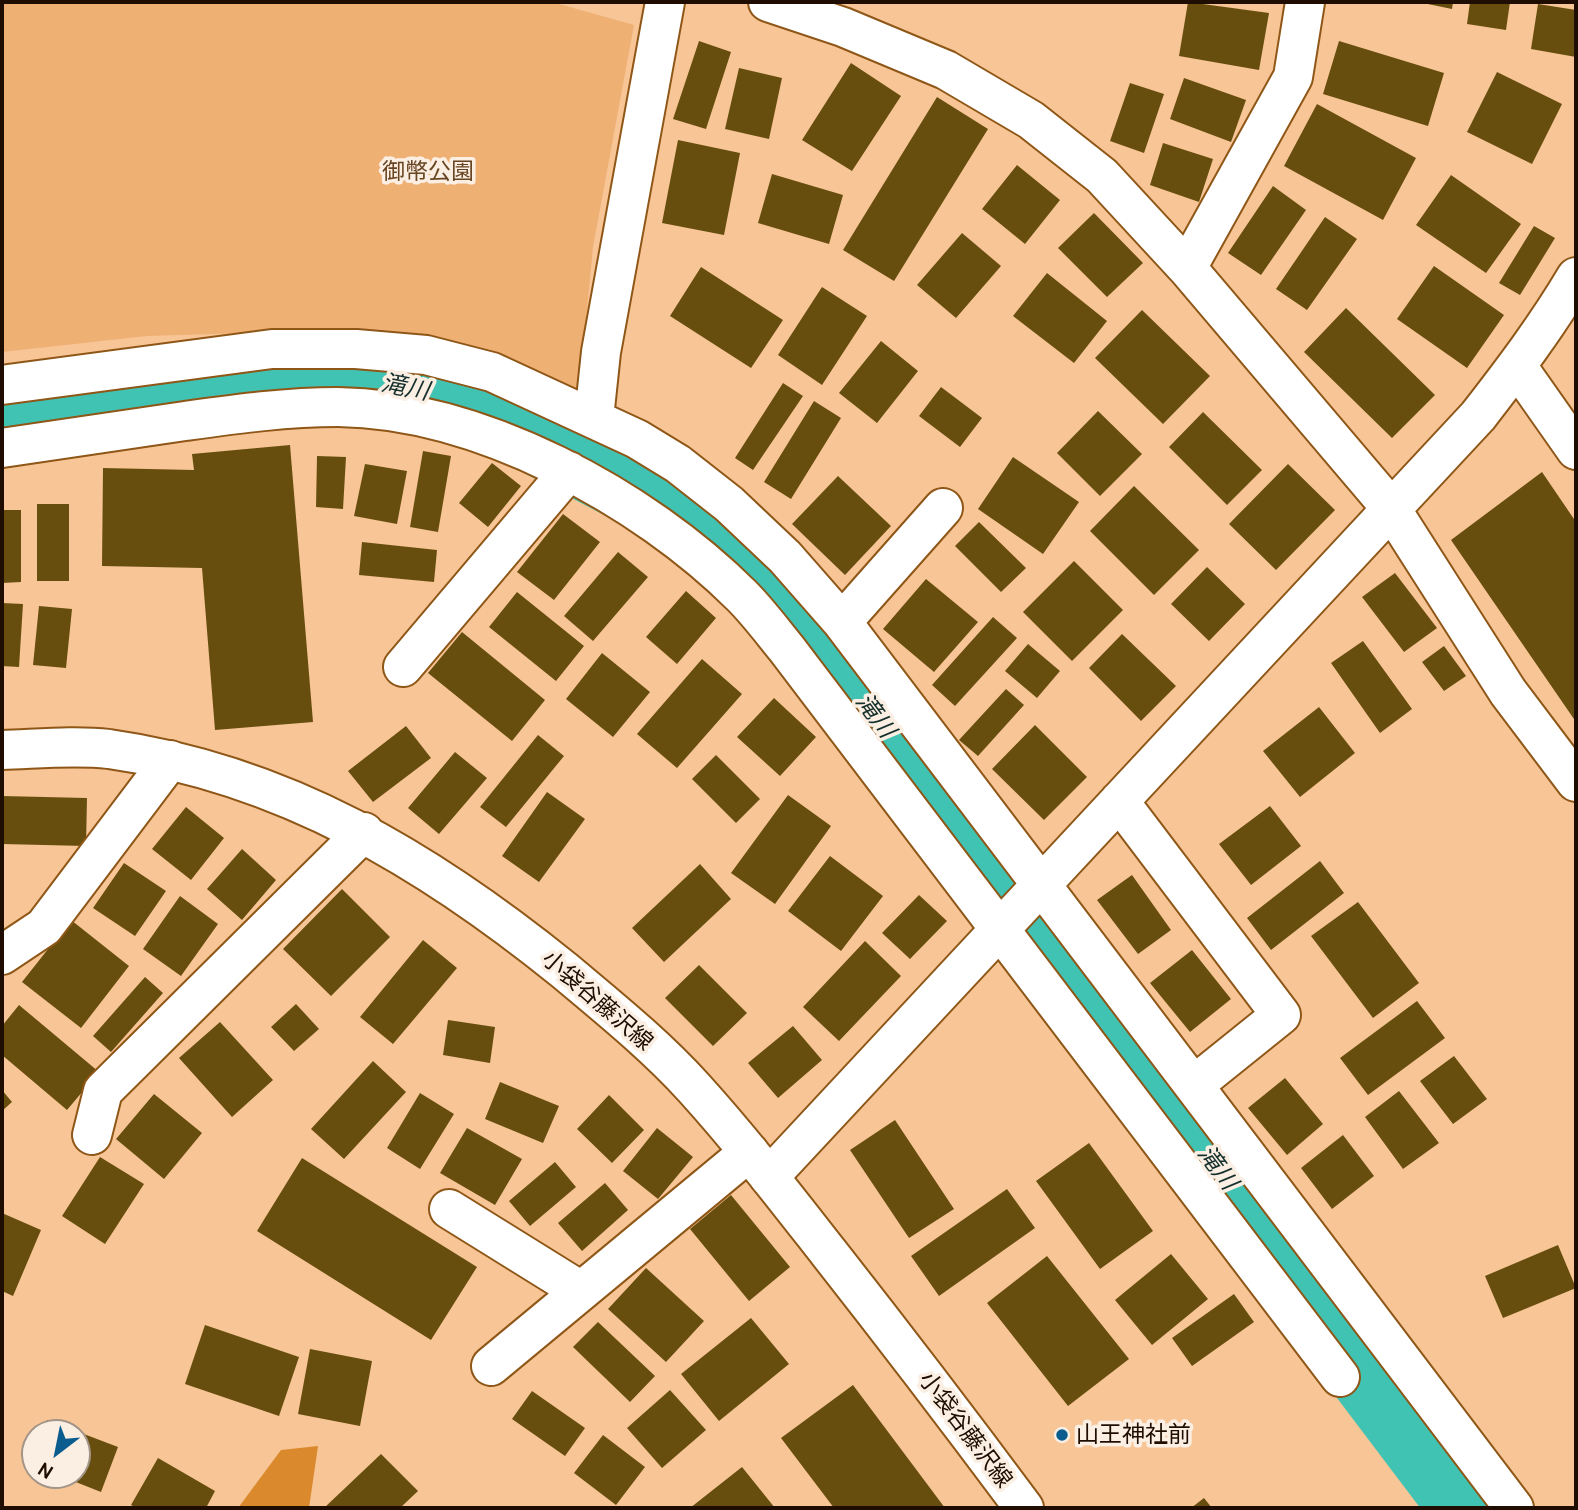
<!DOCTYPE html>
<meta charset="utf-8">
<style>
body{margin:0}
#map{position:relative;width:1578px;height:1510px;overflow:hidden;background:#f7c596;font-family:Cabin,sans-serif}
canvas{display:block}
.frame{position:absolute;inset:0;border:4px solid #1e0d00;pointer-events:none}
.north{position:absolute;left:21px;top:1419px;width:70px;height:70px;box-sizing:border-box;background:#fbeee3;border:2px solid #a39488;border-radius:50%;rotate:212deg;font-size:19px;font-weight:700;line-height:28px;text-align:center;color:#1e0d00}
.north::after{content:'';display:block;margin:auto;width:24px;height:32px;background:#0b5c8e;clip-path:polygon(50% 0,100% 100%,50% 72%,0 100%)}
</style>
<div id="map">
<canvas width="1578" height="1510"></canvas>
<div class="frame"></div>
<div class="north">N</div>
</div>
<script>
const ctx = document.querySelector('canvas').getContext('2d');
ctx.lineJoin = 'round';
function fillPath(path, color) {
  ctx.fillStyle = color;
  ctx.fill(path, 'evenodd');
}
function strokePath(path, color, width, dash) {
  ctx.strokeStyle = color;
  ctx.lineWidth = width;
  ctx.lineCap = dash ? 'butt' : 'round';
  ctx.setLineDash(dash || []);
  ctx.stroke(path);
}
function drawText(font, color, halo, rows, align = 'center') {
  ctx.font = font + ' Cabin,"Noto Sans JP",sans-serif';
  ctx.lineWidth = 7;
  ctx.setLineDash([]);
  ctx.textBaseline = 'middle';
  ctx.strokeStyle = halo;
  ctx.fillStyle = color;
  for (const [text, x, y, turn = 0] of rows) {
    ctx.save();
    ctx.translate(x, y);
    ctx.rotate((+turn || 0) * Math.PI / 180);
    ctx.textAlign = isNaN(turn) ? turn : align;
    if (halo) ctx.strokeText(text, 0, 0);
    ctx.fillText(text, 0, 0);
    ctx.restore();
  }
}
fillPath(new Path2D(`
 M2,2h550l82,23 -41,222 -14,147 -263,-63 -169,5 -145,16z`), '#efb074');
fillPath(new Path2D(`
 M318,1446l-9,62h-71l43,-58z`), '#da892d');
strokePath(new Path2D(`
 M2,417l144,-20 138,-16h90l81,17 64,22 139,73 93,74 60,65 95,122 570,754`), '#41c3b4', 89);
fillPath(new Path2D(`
 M1188,2l81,11 -10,57 -80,-14z
 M1418,2h35l-1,7z
 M1470,2h40l-4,28 -39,-6z
 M1538,4l38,6v47l-45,-8z
 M699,41l32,11 -25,77 -33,-10z
 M1339,41l105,32 -16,53 -105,-32z
 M851,63l50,33 -49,75 -50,-31z
 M739,68l43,10 -13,61 -44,-10z
 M1497,72l65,32 -30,60 -65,-32z
 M1184,78l62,22 -15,42 -61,-23z
 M1130,83l34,11 -20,59 -34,-12z
 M937,97l51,32 -94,152 -51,-31z
 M1317,104l99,54 -33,62 -99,-54z
 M678,140l62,13 -16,82 -62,-12z
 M1163,143l50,16 -14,43 -49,-17z
 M1017,165l43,35 -35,44 -43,-35z
 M772,174l71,21 -14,49 -71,-21z
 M1451,175l70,49 -35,49 -70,-48z
 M1273,186l33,24 -45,65 -33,-22z
 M1094,213l49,50 -36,34 -49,-49z
 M1325,217l32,22 -50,71 -31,-21z
 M1534,226l21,12 -35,57 -21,-12z
 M962,233l39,33 -45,52 -39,-33z
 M1434,266l70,49 -37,53 -70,-49z
 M701,267l82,53 -32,48 -81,-52z
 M1047,273l60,48 -33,42 -61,-47z
 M822,287l45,29 -45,69 -44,-30z
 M1346,308l89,87 -43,43 -88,-86z
 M1142,310l68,66 -47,48 -68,-66z
 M881,341l37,30 -41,52 -38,-30z
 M783,383l20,13 -50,74 -18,-12z
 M941,387l41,31 -22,29 -41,-31z
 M814,401l27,17 -50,81 -27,-17z
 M1098,411l44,43 -42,42 -43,-43z
 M1203,412l59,58 -35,35 -58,-58z
 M290,445l23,277 -98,8 -13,-162 -100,-2 1,-98 91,2 -2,-16z
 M423,451l28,5 -13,76 -28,-5z
 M317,456l29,1 -3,52 -27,-2z
 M1013,457l66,45 -36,52 -65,-45z
 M492,463l29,23 -33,41 -29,-24z
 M365,464l42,7 -10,53 -43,-8z
 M1288,464l47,46 -59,60 -47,-46z
 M1542,472l34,50v200l-125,-182z
 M838,476l53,50 -46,49 -53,-51z
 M1134,486l65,64 -45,45 -64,-64z
 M37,504h32v77h-32z
 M2,510h19v72l-19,1z
 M563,514l37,28 -46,58 -37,-28z
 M979,522l47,46 -25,24 -46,-46z
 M362,542l75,8 -3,32 -75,-7z
 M618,552l30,25 -55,64 -29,-25z
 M1074,561l49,49 -51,51 -49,-49z
 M1207,567l38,37 -36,37 -38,-37z
 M1395,573l42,55 -33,24 -42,-55z
 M926,579l52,43 -44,50 -51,-43z
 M686,591l30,27 -39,46 -31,-27z
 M517,592l67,54 -28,35 -67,-54z
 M2,603l21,1 -4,63 -17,-1z
 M39,606l33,3 -6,59 -33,-3z
 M993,617l24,21 -62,68 -23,-21z
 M462,632l83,68 -33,41 -84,-68z
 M1122,634l54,52 -35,35 -52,-53z
 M1363,641l49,68 -32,24 -49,-70z
 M1028,644l32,27 -23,27 -32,-27z
 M1444,646l22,30 -22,15 -22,-29z
 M602,653l48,39 -37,45 -47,-38z
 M702,659l40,35 -65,74 -40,-34z
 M1006,689l18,16 -46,51 -19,-16z
 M774,698l42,39 -36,39 -43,-39z
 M1319,707l36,46 -55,44 -37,-46z
 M1035,725l52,52 -43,43 -52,-51z
 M406,726l25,32 -58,44 -25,-31z
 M538,735l26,21 -58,71 -26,-20z
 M455,752l32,26 -48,56 -31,-26z
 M716,755l44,44 -24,24 -44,-44z
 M547,792l38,27 -46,63 -37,-26z
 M788,795l43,31 -56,78 -44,-31z
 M2,796l85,2 -1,48 -84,-2z
 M1270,806l31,40 -50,39 -32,-41z
 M186,807l38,31 -33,42 -39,-31z
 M242,849l34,31 -34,40 -35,-31z
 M830,856l53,40 -42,55 -53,-40z
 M1320,861l24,32 -73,57 -24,-32z
 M124,863l42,28 -31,45 -42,-28z
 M700,864l31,35 -67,63 -32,-34z
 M1132,875l39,55 -33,24 -41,-54z
 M342,889l48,48 -59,59 -48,-47z
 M919,895l28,26 -37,38 -28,-26z
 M180,896l38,28 -37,52 -38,-27z
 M1358,902l61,81 -46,35 -62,-82z
 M71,920l58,46 -48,62 -59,-46z
 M423,940l34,28 -64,76 -33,-27z
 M865,941l36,35 -62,65 -36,-34z
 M1192,950l39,49 -41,33 -40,-49z
 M699,965l48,48 -34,33 -48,-48z
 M145,977l18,16 -52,59 -18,-16z
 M1417,1001l28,37 -77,57 -28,-37z
 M296,1004l23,25 -25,22 -23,-24z
 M19,1005l80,67 -32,38 -65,-55v-29z
 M448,1020l47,7 -5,36 -47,-8z
 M220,1022l53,58 -41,37 -53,-59z
 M793,1026l29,34 -44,38 -30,-35z
 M1454,1056l33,43 -34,25 -33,-43z
 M373,1061l33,31 -62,67 -33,-30z
 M1285,1078l38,46 -36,31 -39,-47z
 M500,1082l59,24 -16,37 -58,-24z
 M2,1090l10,12 -10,9z
 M1399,1091l40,52 -36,26 -38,-52z
 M420,1093l34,21 -34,55 -33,-21z
 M154,1094l48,39 -38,46 -48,-40z
 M609,1095l35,35 -32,33 -35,-34z
 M895,1120l59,89 -45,29 -59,-88z
 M467,1128l55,31 -27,46 -55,-32z
 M657,1128l36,29 -35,42 -35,-28z
 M1343,1135l31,41 -42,33 -31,-41z
 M1089,1143l64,88 -53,38 -64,-88z
 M100,1157l44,27 -39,60 -43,-28z
 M302,1158l175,109 -46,73 -174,-109z
 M555,1162l21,25 -46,39 -21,-25z
 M605,1183l23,27 -46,41 -24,-28z
 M1007,1189l28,39 -96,68 -28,-40z
 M731,1195l59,72 -41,34 -59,-72z
 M2,1213l39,17 -28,66 -11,-5z
 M1558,1245l18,43 -73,30 -18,-42z
 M1171,1254l37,45 -56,46 -37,-45z
 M1047,1256l82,103 -61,47 -81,-103z
 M646,1268l58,53 -38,41 -58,-53z
 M1234,1294l20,28 -62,44 -20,-28z
 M751,1318l38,46 -70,57 -38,-47z
 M598,1322l57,54 -25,26 -57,-55z
 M205,1325l94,32 -20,59 -94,-32z
 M310,1349l62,12 -12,65 -62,-12z
 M853,1385l92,123h-111l-53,-70z
 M670,1390l36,40 -44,38 -35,-40z
 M532,1391l53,37 -20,28 -53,-37z
 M47,1420l71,27 -17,45 -43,-17h19v-42h-35z
 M603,1435l42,32 -29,38 -42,-32z
 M381,1454l37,37 -18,17h-76z
 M158,1458l57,33 -9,17h-69l-6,-3z
 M742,1467l33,41h-85z
 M1204,1498l8,10h-21z`), '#684e0e');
const minor = new Path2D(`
 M768,2l75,25 103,43 85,50 71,56 85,92 203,239 118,185 68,90
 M1187,268l106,-191 12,-75
 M1517,366l59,84
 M2,385l270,-36h84l70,6 66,17 145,67 41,25 51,40 56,53 57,65 672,886
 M594,418l7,-66 64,-350
 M2,448c61,-9 122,-18 183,-27 51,-7 101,-14 153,-14 142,2 305,90 404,189 16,16 30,35 44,52l554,729
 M842,622l101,-114
 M403,667l166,-196
 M1119,801l162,214 -87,70
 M2,955l42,-28 126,-167
 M92,1135l11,-44 261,-259
 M769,1177l709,-761c35,-45 69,-90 98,-139
 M449,1209l132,82
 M491,1366l258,-214`);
const major = new Path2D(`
 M2,750c34,-1 72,-5 107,-1 176,25 320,112 456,222 44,37 90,74 129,117 48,53 91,109 135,165 66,84 131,169 195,255`);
strokePath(minor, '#8f5717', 42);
strokePath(major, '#8f5717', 42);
strokePath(minor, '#fff', 38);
strokePath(major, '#fff', 38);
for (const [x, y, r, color] of [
 [1062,1435,7,"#0b5c8e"]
]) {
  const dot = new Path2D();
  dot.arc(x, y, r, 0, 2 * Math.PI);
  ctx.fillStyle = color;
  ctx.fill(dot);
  strokePath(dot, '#fbeee3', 2.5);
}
drawText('23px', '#684522', '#fbeee3', [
 ["御幣公園",428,172]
]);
drawText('23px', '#1e0d00', '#fbeee3', [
 ["小袋谷藤沢線",597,1001,41],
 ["小袋谷藤沢線",965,1430,53]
]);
drawText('23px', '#1e0d00', '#fbeee3', [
 ["山王神社前",1076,1435]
], 'left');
drawText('italic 24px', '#142f2c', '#fbeee3', [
 ["滝川",405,388,11],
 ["滝川",875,716,53],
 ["滝川",1217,1168,53]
]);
</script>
